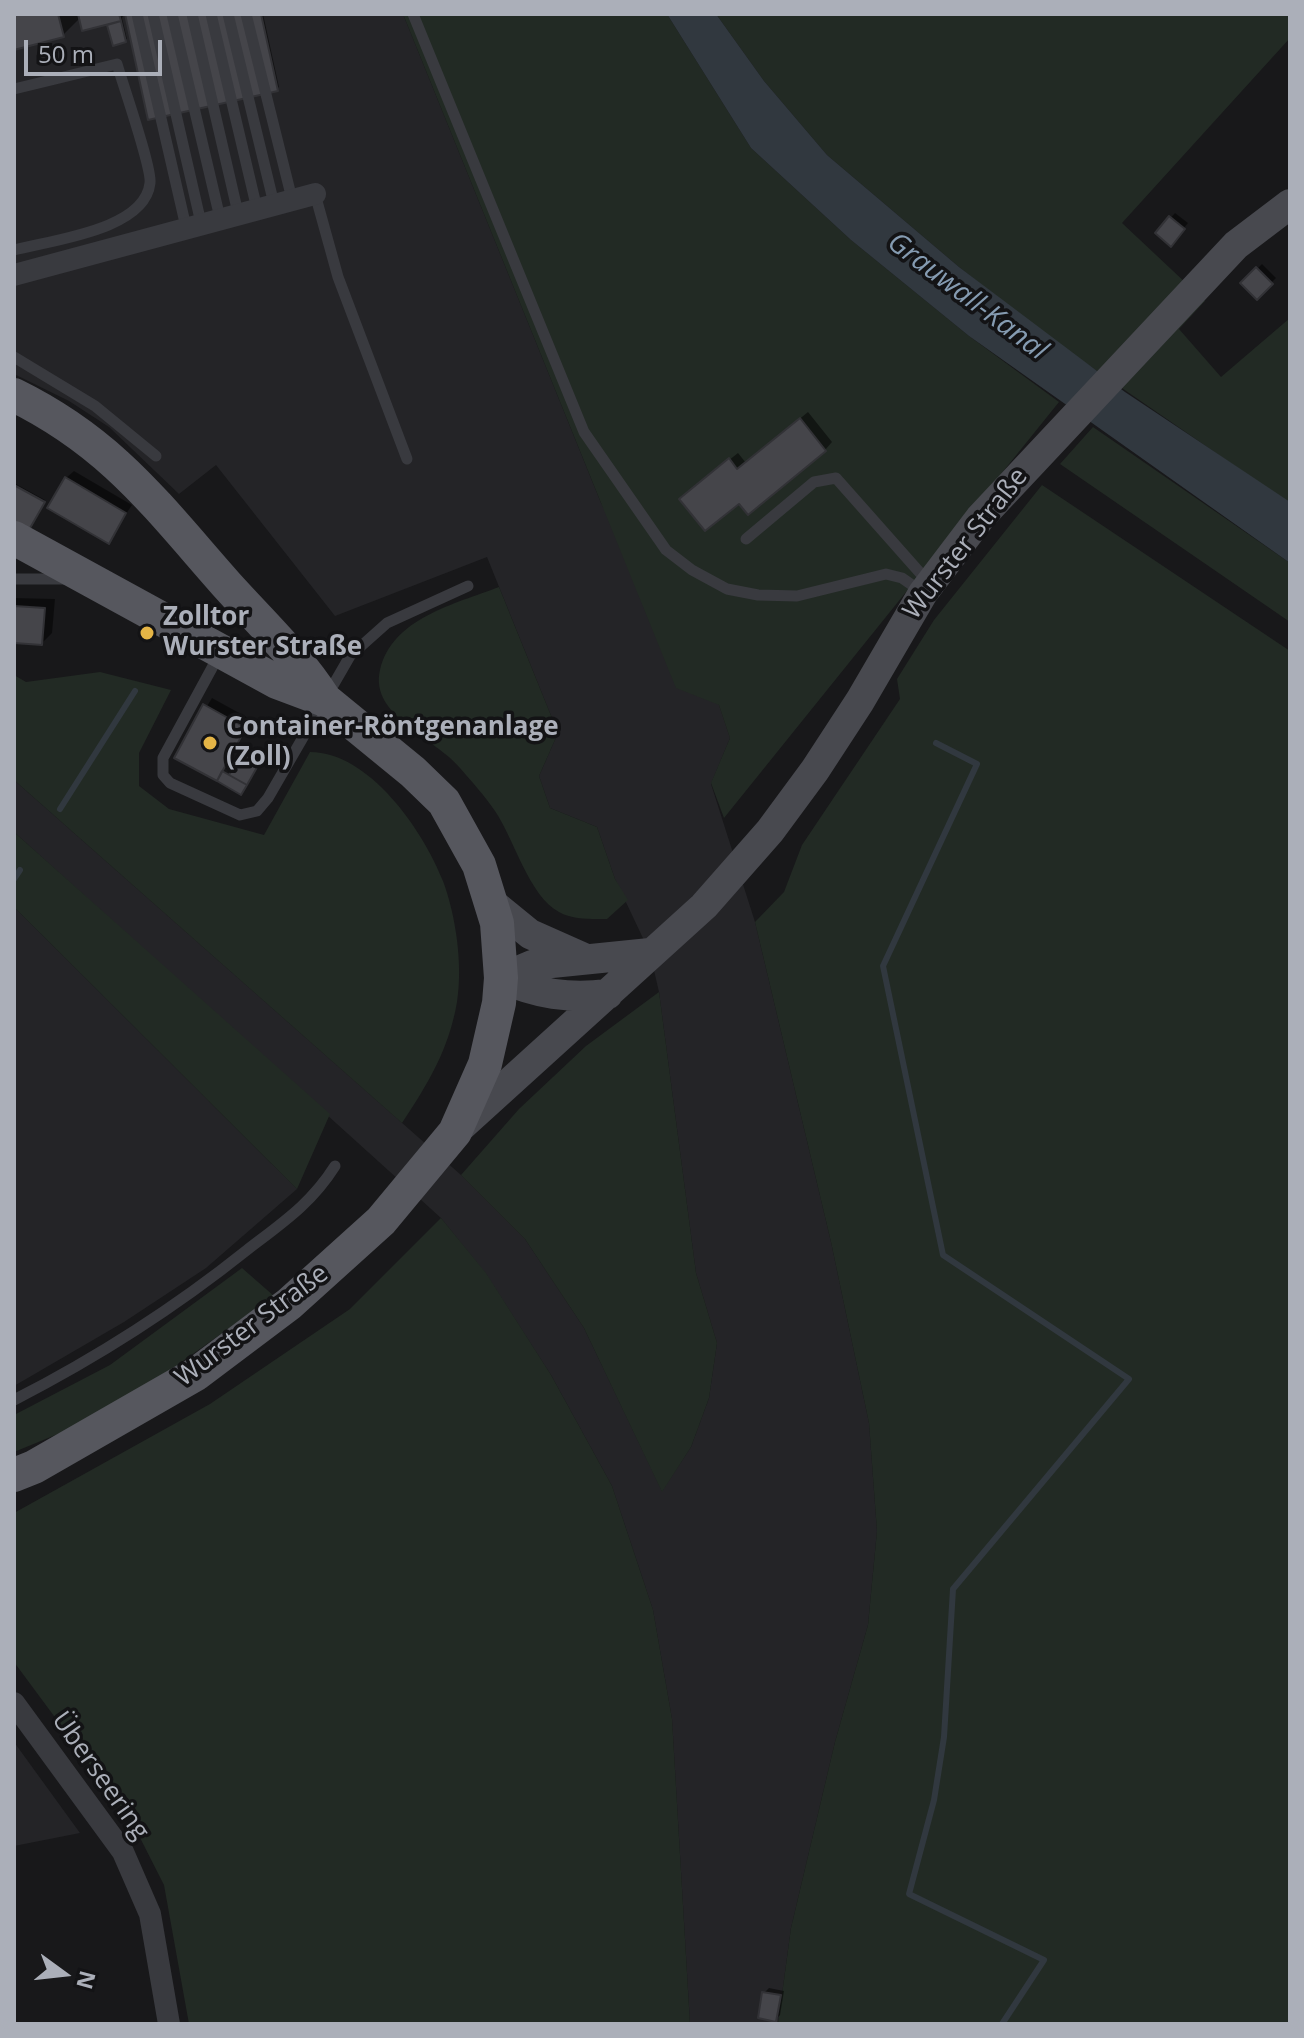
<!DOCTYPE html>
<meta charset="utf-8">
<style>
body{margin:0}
#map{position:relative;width:1304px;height:2038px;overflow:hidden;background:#18181a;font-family:"Open Sans",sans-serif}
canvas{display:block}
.frame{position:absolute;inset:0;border:16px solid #abafb9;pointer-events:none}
.north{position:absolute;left:24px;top:1934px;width:80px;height:80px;-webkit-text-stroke:6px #131315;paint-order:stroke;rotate:105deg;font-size:22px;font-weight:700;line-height:32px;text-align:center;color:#abafb9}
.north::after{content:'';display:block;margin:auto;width:28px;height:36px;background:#abafb9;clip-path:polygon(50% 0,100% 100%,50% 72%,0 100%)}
.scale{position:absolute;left:24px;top:40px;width:138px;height:36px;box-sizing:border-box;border:4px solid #abafb9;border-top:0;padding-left:10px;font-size:24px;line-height:28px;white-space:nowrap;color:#abafb9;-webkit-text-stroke:6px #131315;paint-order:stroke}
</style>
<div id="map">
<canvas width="1304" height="2038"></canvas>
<div class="frame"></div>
<div class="north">N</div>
<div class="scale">50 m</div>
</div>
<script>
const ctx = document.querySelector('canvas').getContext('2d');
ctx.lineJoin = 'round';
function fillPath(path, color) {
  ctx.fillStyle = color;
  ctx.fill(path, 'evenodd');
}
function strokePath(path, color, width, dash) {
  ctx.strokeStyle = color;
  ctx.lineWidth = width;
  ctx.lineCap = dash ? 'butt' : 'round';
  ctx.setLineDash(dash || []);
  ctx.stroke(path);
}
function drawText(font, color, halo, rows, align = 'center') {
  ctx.font = font + ' "Open Sans",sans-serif';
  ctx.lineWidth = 7;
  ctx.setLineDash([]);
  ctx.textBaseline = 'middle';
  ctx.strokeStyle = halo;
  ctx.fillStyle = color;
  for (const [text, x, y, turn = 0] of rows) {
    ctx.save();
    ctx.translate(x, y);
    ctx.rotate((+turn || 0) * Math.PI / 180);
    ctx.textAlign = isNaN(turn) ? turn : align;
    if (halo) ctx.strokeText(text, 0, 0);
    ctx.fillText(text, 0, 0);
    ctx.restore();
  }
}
fillPath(new Path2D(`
 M14,14h389l198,489 118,202 11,33 -19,46 44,138 76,320 38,181 8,108 -9,94 -33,117 -44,186 -13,96h-88l-18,-305 -19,-109 -41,-124 -61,-111 -65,-101 -45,-56 -427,-386v-52l447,395 64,64 59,89 78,163 29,-44 18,-49 8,-55 -21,-70 -37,-281 -9,-39 -35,-74 -18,-52 -47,-19 -11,-32 19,-43 -71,-176 -152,59 -119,-151 -37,29 -70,-67 -40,-26 -55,-27z
 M14,907l283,282 -91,79 -82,54 -110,64z
 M14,1742l66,91 -66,13z`), '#242427');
fillPath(new Path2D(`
 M403,14h264l84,134 100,92 118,96 90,66 -335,416 -13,-35 19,-45 -11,-33 -43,-17z
 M716,14h574v24l-168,185 83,78 -26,28 42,48 69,-59v186l-232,-160 -99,-77 -132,-112 -63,-74z
 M1093,427l197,136v59l-230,-158z
 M1042,485l248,166v1373h-512l13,-96 44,-186 33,-117 9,-94 -8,-108 -38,-181 -76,-320 29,-30 18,-47 98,-146 -3,-20 37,-59z
 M499,587l59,146 -19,43 11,32 47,19 18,52 13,21 -21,19c-15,0 -34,1 -48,-7 -30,-16 -45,-73 -64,-101 -10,-15 -23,-29 -35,-43 -23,-29 -91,-52 -80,-98 12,-52 75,-66 119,-83z
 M100,672l71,18 -32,63v33l30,23 95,26 46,-83c59,0 113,78 133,129 13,35 20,84 14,121 -8,47 -29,82 -55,121l-388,-343v-105l12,7z
 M14,832l316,282 -33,75 -283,-282z
 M659,992l37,281 21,70 -8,55 -18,49 -29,45 -78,-164 -59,-89 -64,-64 58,-66 67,-63z
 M441,1218l45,55 65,102 61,111 41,124 19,109 18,305h-501l-25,-139 -33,-65 -117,-158v-149l196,-109 140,-95z
 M242,1268l32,28 -91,65 -9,12 -77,45 -83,34v-37l96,-50z`), '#222a24');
fillPath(new Path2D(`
 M667,14h49l48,67 63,74 132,112 166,125 165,110v61l-321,-227 -118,-96 -100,-92z`), '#31383f');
fillPath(new Path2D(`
 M14,14h110l-2,4 5,21 -13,4 -5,-21 -28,-5 -18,18 -49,13z
 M127,14h136l16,73 -2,2z
 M1175,213l13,10 -13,16 -18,-6z
 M1262,264l14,14 -19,19 -14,-14z
 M808,412l24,30 -7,8 -86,51 -50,-9 49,-39 8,10z
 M74,471l58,34 -24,36 -42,-63z
 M14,483l31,17 -31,54z
 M14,598l41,1 -3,34 -10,10 -28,-2z
 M212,698l40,22 -30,53 -46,-16z
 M248,748l15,8 -16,26 -22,-12 7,4z
 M769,1988l15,3 -4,24 -5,5 -11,-27z`), '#0007');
strokePath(new Path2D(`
 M936,743l41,21 -94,202 60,289 186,124 -176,210 -9,148 -10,63 -25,94 135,66 -42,64
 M60,809l75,-118
 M14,879l6,-9`), '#31383f', 6);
const building = new Path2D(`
 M14,14h44l6,23 -50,13z
 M78,14h41l2,7 -39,10z
 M125,14h136l17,77 -130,29z
 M121,21l5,21 -13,4 -6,-21z
 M1169,216l16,13 -14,18 -16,-14z
 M1256,267l17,17 -16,16 -17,-17z
 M800,418l26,33 -78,64 -9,-11 -34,27 -26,-32 50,-41 8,11z
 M65,477l61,36 -17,31 -62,-36z
 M14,485l31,17 -31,54z
 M14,606l31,2 -3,37 -28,-2z
 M203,704l43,24 -29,53 -43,-23z
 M242,752l18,10 -13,23 -18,-10z
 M222,771l25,14 -6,10 -24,-14z
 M762,1992l19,3 -5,27 -18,-4z`);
fillPath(building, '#45454a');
strokePath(building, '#323236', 2);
strokePath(new Path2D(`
 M137,14l49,213
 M153,14l48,209
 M172,14l48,204
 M192,14l46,199
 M211,14l46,195
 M228,14l46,190
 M246,14l46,185
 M413,14l171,418 82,118 26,20 35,19 31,6 39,1 89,-22 16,4 20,14
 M14,89l103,-25c6,21 35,104 33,119 -5,47 -98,57 -136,67
 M315,194l23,83 69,182
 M14,357l81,49 61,50
 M746,539l68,-57 22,-4 93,105
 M14,579h51
 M219,655l-56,103v17l7,8 70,32 17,-4 11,-13 82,-142 37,-33 81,-37
 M14,1400c84,-43 158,-90 233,-150 35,-27 64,-46 88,-84`), '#393a3f', 11);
strokePath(new Path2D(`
 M14,275l301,-81
 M14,1703l109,149 27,62 19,110`), '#393a3f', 22);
strokePath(new Path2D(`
 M492,903l38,31 54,24
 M501,978l31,-13 118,-12
 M501,978c36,16 68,21 107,16
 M456,1131l248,-225 66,-75 45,-61 45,-69 63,-108 57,-75 256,-273 54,-41`), '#48494f', 30);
strokePath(new Path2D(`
 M14,395c98,48 143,111 212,189 35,39 71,72 99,116
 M14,538l263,144 48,18 88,72 31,30 35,63 18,58 4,55 -2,25 -14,61 -30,68 -74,89 -92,83 -93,70 -162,93 -20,8`), '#56575e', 34);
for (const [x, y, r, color] of [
 [147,633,8,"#e5b546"],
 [210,743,8,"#e5b546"]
]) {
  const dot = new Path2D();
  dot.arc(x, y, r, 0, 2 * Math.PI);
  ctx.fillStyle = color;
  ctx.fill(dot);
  strokePath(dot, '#131315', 3);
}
drawText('26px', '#abafb9', '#131315', [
 ["Wurster Straße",966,544,-52],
 ["Wurster Straße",252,1326,-37],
 ["Überseering",100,1776,55]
]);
drawText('bold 26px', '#abafb9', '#131315', [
 ["Zolltor",163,618],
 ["Wurster Straße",163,648],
 ["Container-Röntgenanlage",226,728],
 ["(Zoll)",226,758]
], 'left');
drawText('italic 28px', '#859bb1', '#131315', [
 ["Grauwall-Kanal",967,297,37]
]);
</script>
